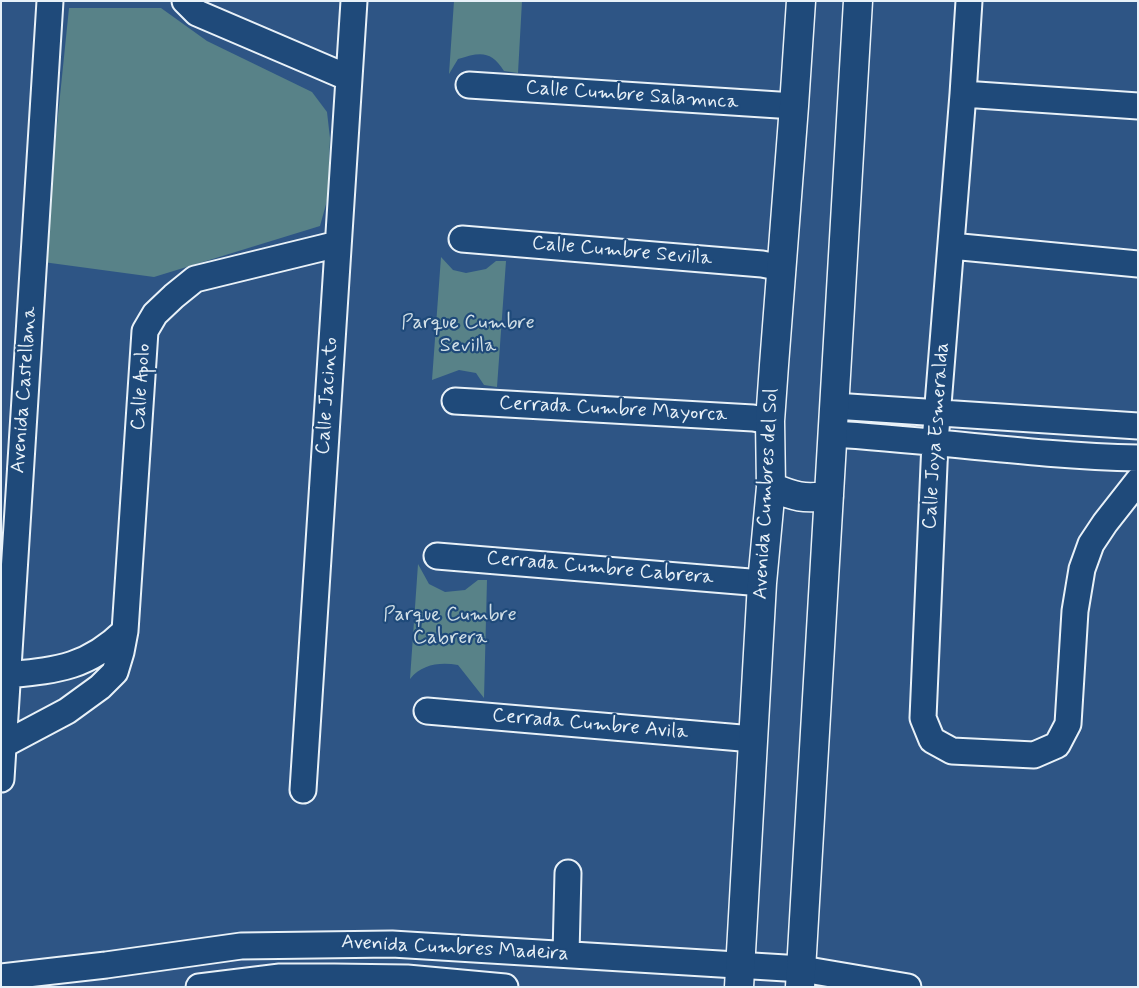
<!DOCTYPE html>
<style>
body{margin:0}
#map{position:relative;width:1139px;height:988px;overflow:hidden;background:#2e5585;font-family:Mynerve,sans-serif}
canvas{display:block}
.frame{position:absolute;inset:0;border:2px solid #e8f1f8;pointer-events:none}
</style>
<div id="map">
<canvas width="1139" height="988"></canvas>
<div class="frame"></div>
</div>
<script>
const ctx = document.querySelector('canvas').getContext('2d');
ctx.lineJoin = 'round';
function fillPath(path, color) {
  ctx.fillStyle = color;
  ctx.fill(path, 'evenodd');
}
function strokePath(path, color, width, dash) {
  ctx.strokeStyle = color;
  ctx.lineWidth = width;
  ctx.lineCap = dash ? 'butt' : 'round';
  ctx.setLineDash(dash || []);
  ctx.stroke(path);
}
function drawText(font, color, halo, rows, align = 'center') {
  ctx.font = font + ' Mynerve,sans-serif';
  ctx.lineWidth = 4.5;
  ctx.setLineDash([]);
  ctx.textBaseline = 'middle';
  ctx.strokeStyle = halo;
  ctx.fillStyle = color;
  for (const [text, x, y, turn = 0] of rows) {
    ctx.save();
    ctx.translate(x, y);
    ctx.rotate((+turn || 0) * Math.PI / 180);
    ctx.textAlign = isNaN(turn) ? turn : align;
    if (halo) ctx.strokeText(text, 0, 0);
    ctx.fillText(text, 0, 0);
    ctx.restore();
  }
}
fillPath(new Path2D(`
 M454,1h68l-4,72 -14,-2c-13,-21 -24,-19 -46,-12l-9,15z
 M69,8h92l46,33 105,51 15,20 3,26 -2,59 -8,29 -166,51 -111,-15z
 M441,257l12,13 13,3 20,-4 10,-8h10l-9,126 -13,-2 -8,-12 -17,-3 -27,10z
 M418,564l11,20 16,8 20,-2 13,-10h9l-3,118 -26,-33c-18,-3 -36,-1 -48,14z`), '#588288');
const minor = new Path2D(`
 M185,1l12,12 152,65
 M969,1l-6,93 -28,348 -12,276 9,22 20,11 82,4 23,-10 11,-21 7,-113 7,-42 9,-25 14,-21 33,-42
 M469,85l325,21
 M963,94l175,12
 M462,239l300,25 20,4
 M951,246l187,18
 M455,401l298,17 17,3
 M834,406l304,20
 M833,434c101,6 203,22 305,24
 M437,556l325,27
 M7,675c50,-5 80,-7 118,-44
 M427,711l326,28
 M3,745l64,-34 33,-24 15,-15 6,-20 4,-21 20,-300 10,-17 19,-18 21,-17 143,-35
 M1,779l49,-778
 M303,790l51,-789
 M566,954l2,-81
 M1,977l105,-12 135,-19 151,-2 410,25 106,18
 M199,987l81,-10h54l73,1 98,9`);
const major = new Path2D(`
 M771,487c25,10 31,12 58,9
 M739,987l23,-404 9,-96 -1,-66 4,-56 20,-259 7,-105
 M800,987l58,-986`);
strokePath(minor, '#e8f1f8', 29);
strokePath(major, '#e8f1f8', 31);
strokePath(minor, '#1f4a7a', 25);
strokePath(major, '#1f4a7a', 28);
drawText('20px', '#e8f1f8', '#1f4a7a', [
 ["Calle Cumbre Salamnca",632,96,4],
 ["Calle Cumbre Sevilla",622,252,5],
 ["Calle Apolo",142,387,-86],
 ["Avenida Castellana",25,390,-86],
 ["Calle Jacinto",328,396,-86],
 ["Cerrada Cumbre Mayorca",613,410,3],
 ["Calle Joya Esmeralda",937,436,-86],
 ["Avenida Cumbres del Sol",767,494,-87],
 ["Cerrada Cumbre Cabrera",600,569,5],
 ["Cerrada Cumbre Avila",590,725,5],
 ["Avenida Cumbres Madeira",455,949,3]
]);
drawText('20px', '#d2e0e7', '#1f4a7a', [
 ["Parque Cumbre",468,324],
 ["Sevilla",468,347],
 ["Parque Cumbre",450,616],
 ["Cabrera",450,639]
]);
</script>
